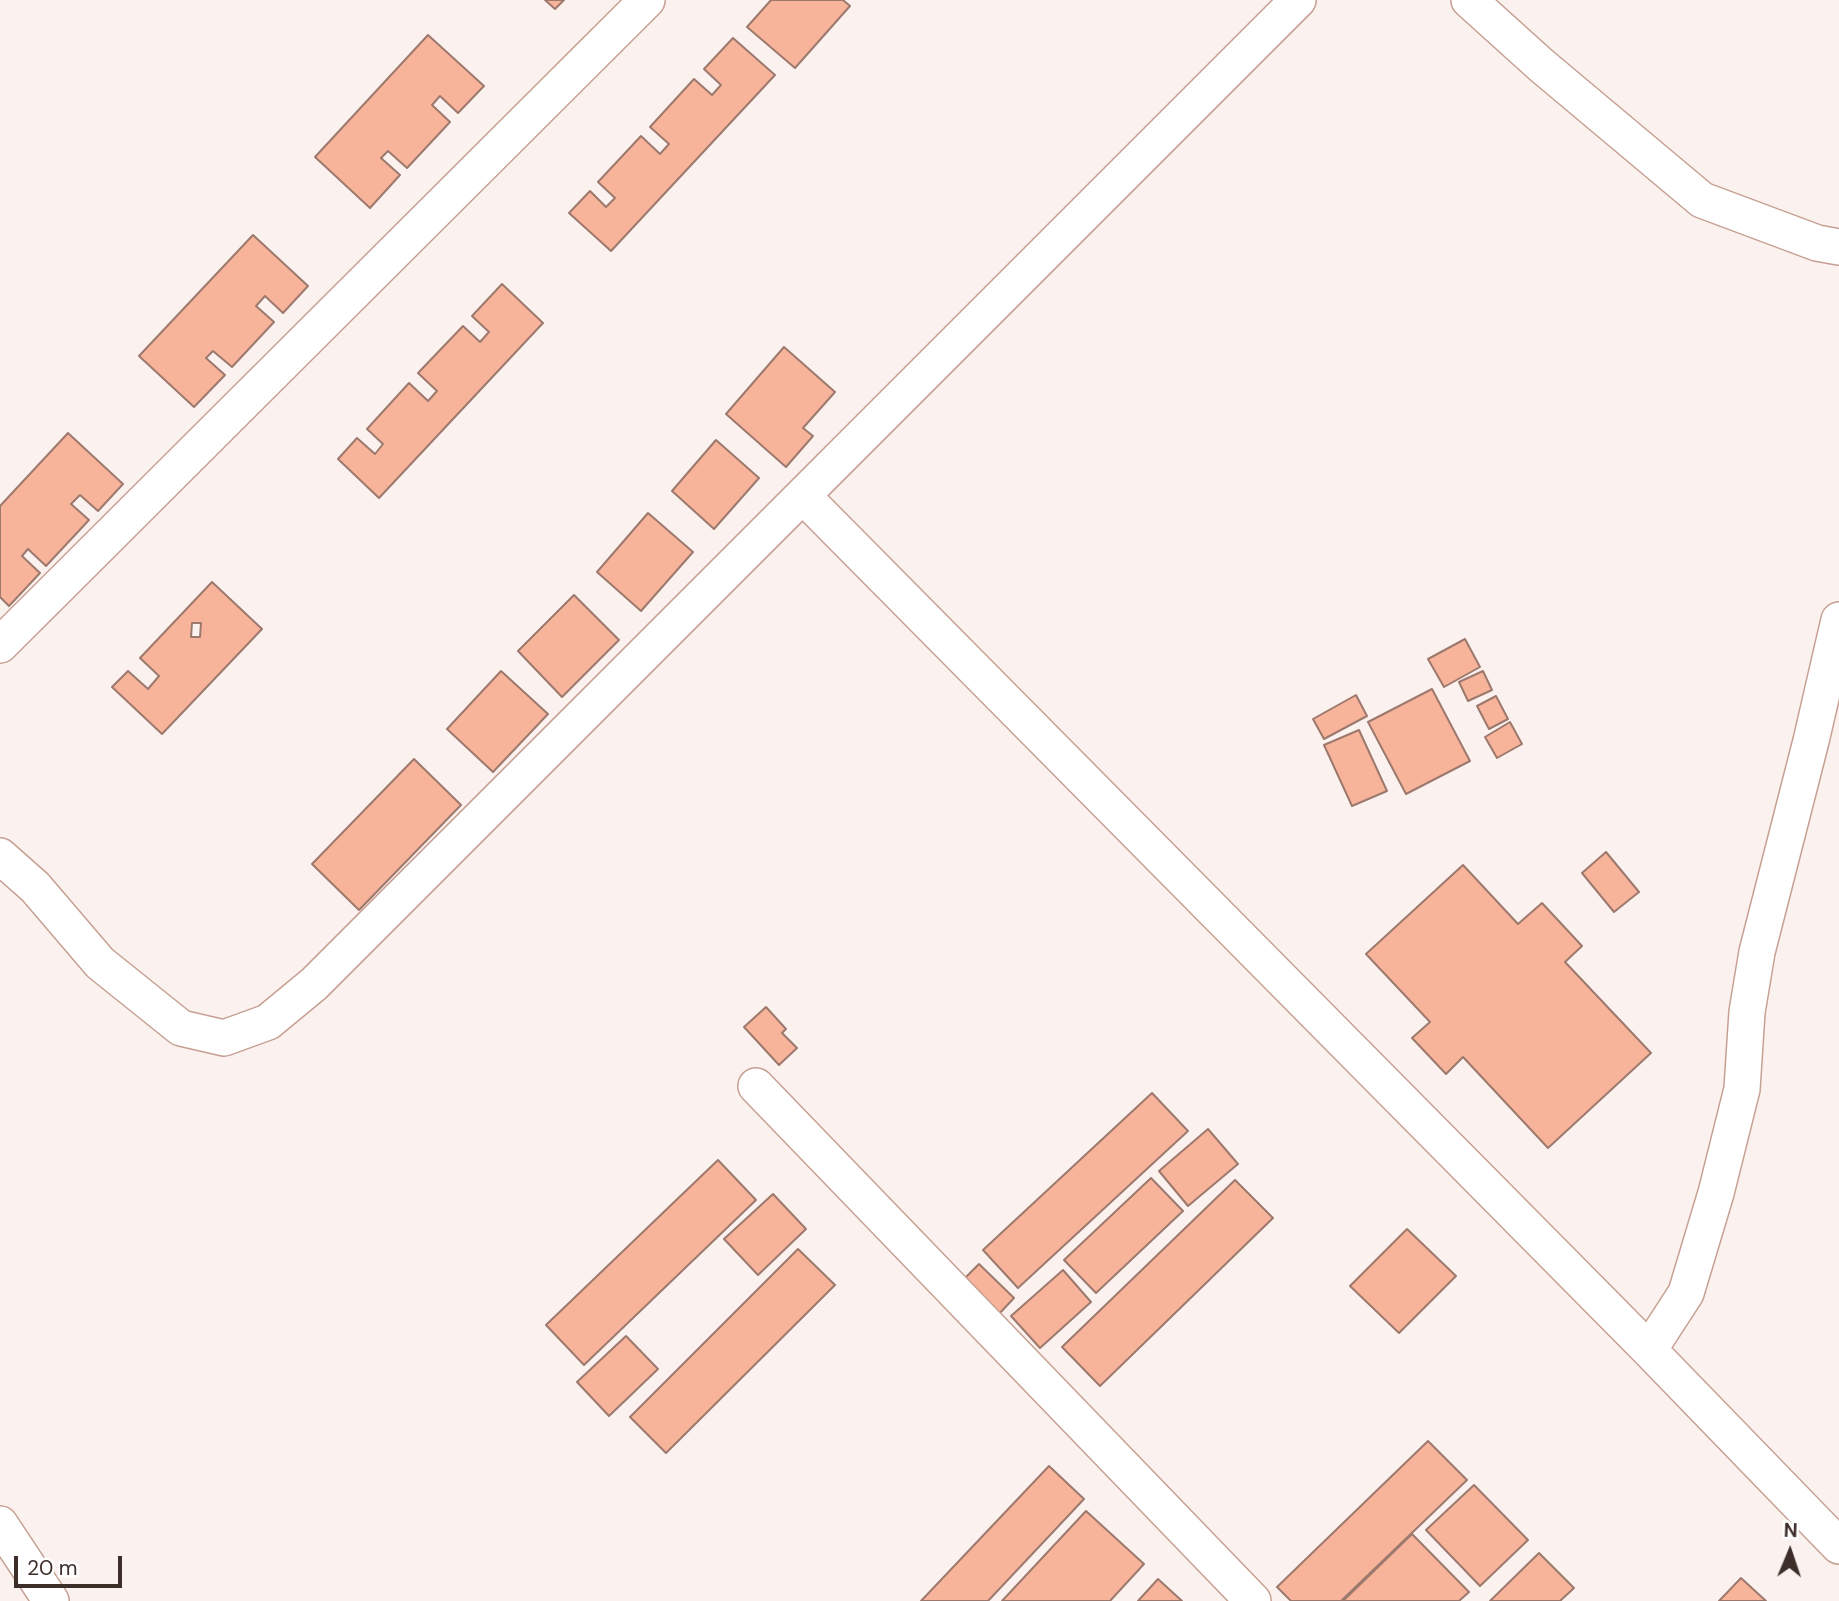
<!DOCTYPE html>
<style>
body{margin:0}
#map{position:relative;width:1839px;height:1601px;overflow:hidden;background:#fbf2ef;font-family:"DM Sans",sans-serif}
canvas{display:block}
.north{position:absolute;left:1755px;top:1517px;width:70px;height:70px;-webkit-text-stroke:5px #fff;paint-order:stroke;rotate:2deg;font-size:19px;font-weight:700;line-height:28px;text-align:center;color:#3d2e29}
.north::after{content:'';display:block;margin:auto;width:24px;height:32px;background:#3d2e29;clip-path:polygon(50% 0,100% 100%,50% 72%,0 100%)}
.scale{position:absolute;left:14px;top:1556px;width:108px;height:32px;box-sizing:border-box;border:4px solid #3d2e29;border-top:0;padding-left:9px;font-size:21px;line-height:24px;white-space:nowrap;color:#3d2e29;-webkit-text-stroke:5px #fff;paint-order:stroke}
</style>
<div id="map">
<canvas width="1839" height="1601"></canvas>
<div class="north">N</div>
<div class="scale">20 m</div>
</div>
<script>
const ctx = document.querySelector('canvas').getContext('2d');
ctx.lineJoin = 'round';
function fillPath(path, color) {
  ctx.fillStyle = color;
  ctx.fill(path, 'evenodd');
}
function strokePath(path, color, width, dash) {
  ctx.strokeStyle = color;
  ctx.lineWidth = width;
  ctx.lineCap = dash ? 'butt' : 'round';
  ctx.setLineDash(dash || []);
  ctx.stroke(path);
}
const building = new Path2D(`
 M545,0h19l-9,9z
 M771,0h72l7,6 -55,62 -48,-41z
 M428,35l56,51 -26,27 -18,-17 -8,9 18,17 -43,46 -19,-17 -7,7 19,17 -30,33 -55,-51z
 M733,38l42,37 -164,176 -42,-38 21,-22 16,16 9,-9 -17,-16 43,-46 19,18 9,-10 -19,-17 44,-48 18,16 9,-10 -17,-16z
 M253,235l55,51 -25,27 -18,-17 -9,10 18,16 -42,45 -19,-16 -7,7 19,17 -31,32 -55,-51z
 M502,284l41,39 -164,175 -41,-39 19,-21 18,16 8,-10 -16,-15 42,-46 19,18 9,-10 -19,-18 45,-47 17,16 9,-10 -17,-16z
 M784,347l51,45 -32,36 10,8 -27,31 -60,-53z
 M68,433l55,51 -25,27 -18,-16 -9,9 18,16 -43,46 -18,-17 -6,7 18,17 -31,33 -9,-9v-91z
 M716,440l43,38 -45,51 -42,-38z
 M648,513l45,39 -52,59 -44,-39z
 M212,582l50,47 -100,105 -50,-47 16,-16 20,18 11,-13 -19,-18zM192,623h9l-1,14h-9z
 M574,595l45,45 -57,57 -44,-46z
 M1465,639l15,28 -36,20 -16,-28z
 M501,671l47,43 -55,58 -46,-43z
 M1483,671l9,19 -24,11 -9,-19z
 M1432,689l38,72 -64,33 -38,-72z
 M1356,695l11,21 -43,23 -11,-20z
 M1496,696l12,23 -19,10 -12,-23z
 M1510,722l12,22 -25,14 -12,-21z
 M1359,730l28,61 -35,15 -28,-61z
 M414,759l47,46 -102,105 -47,-46z
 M1606,852l33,40 -25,20 -32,-39z
 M1463,865l55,59 24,-21 40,43 -17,16 86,91 -103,95 -85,-91 -17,17 -34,-36 18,-16 -64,-68z
 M766,1007l20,22 -4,4 15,15 -18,17 -35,-38z
 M1152,1093l36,38 -170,157 -35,-38z
 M1208,1129l30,35 -50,42 -29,-35z
 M718,1160l38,40 -172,165 -38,-40z
 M1151,1178l32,33 -87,82 -32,-33z
 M1235,1180l38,38 -173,168 -38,-39z
 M773,1194l33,35 -48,46 -34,-36z
 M1407,1229l49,47 -57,57 -49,-47z
 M798,1249l37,36 -169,168 -36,-36z
 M979,1264l35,34 -16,17 -35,-35z
 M1063,1270l28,32 -51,46 -29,-32z
 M626,1336l32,33 -49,47 -32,-34z
 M1428,1441l39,39 -126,121h-50l-14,-14z
 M1049,1466l35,33 -96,102h-67z
 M1474,1485l54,55 -48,46 -54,-56z
 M1086,1511l58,53 -34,37h-108z
 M1412,1534l57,58 -10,9h-116z
 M1539,1553l35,35 -14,13h-70z
 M1741,1578l25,23h-47z
 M1158,1579l24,22h-44z`);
fillPath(building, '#f7b49b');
strokePath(building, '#9d796d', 2);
const street = new Path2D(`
 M1469,0l72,65 161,135 115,43 22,4
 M803,496l846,854 190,196
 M0,645l647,-645
 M0,856l35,31 65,76 81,65 43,10 44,-16 46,-38 984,-984
 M756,1086l497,515
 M1649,1350l37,-57 30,-100 26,-104 5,-77 10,-60 54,-211 28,-121
 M0,1524l51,77`);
strokePath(street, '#c6a093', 38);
strokePath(street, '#fff', 35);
</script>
